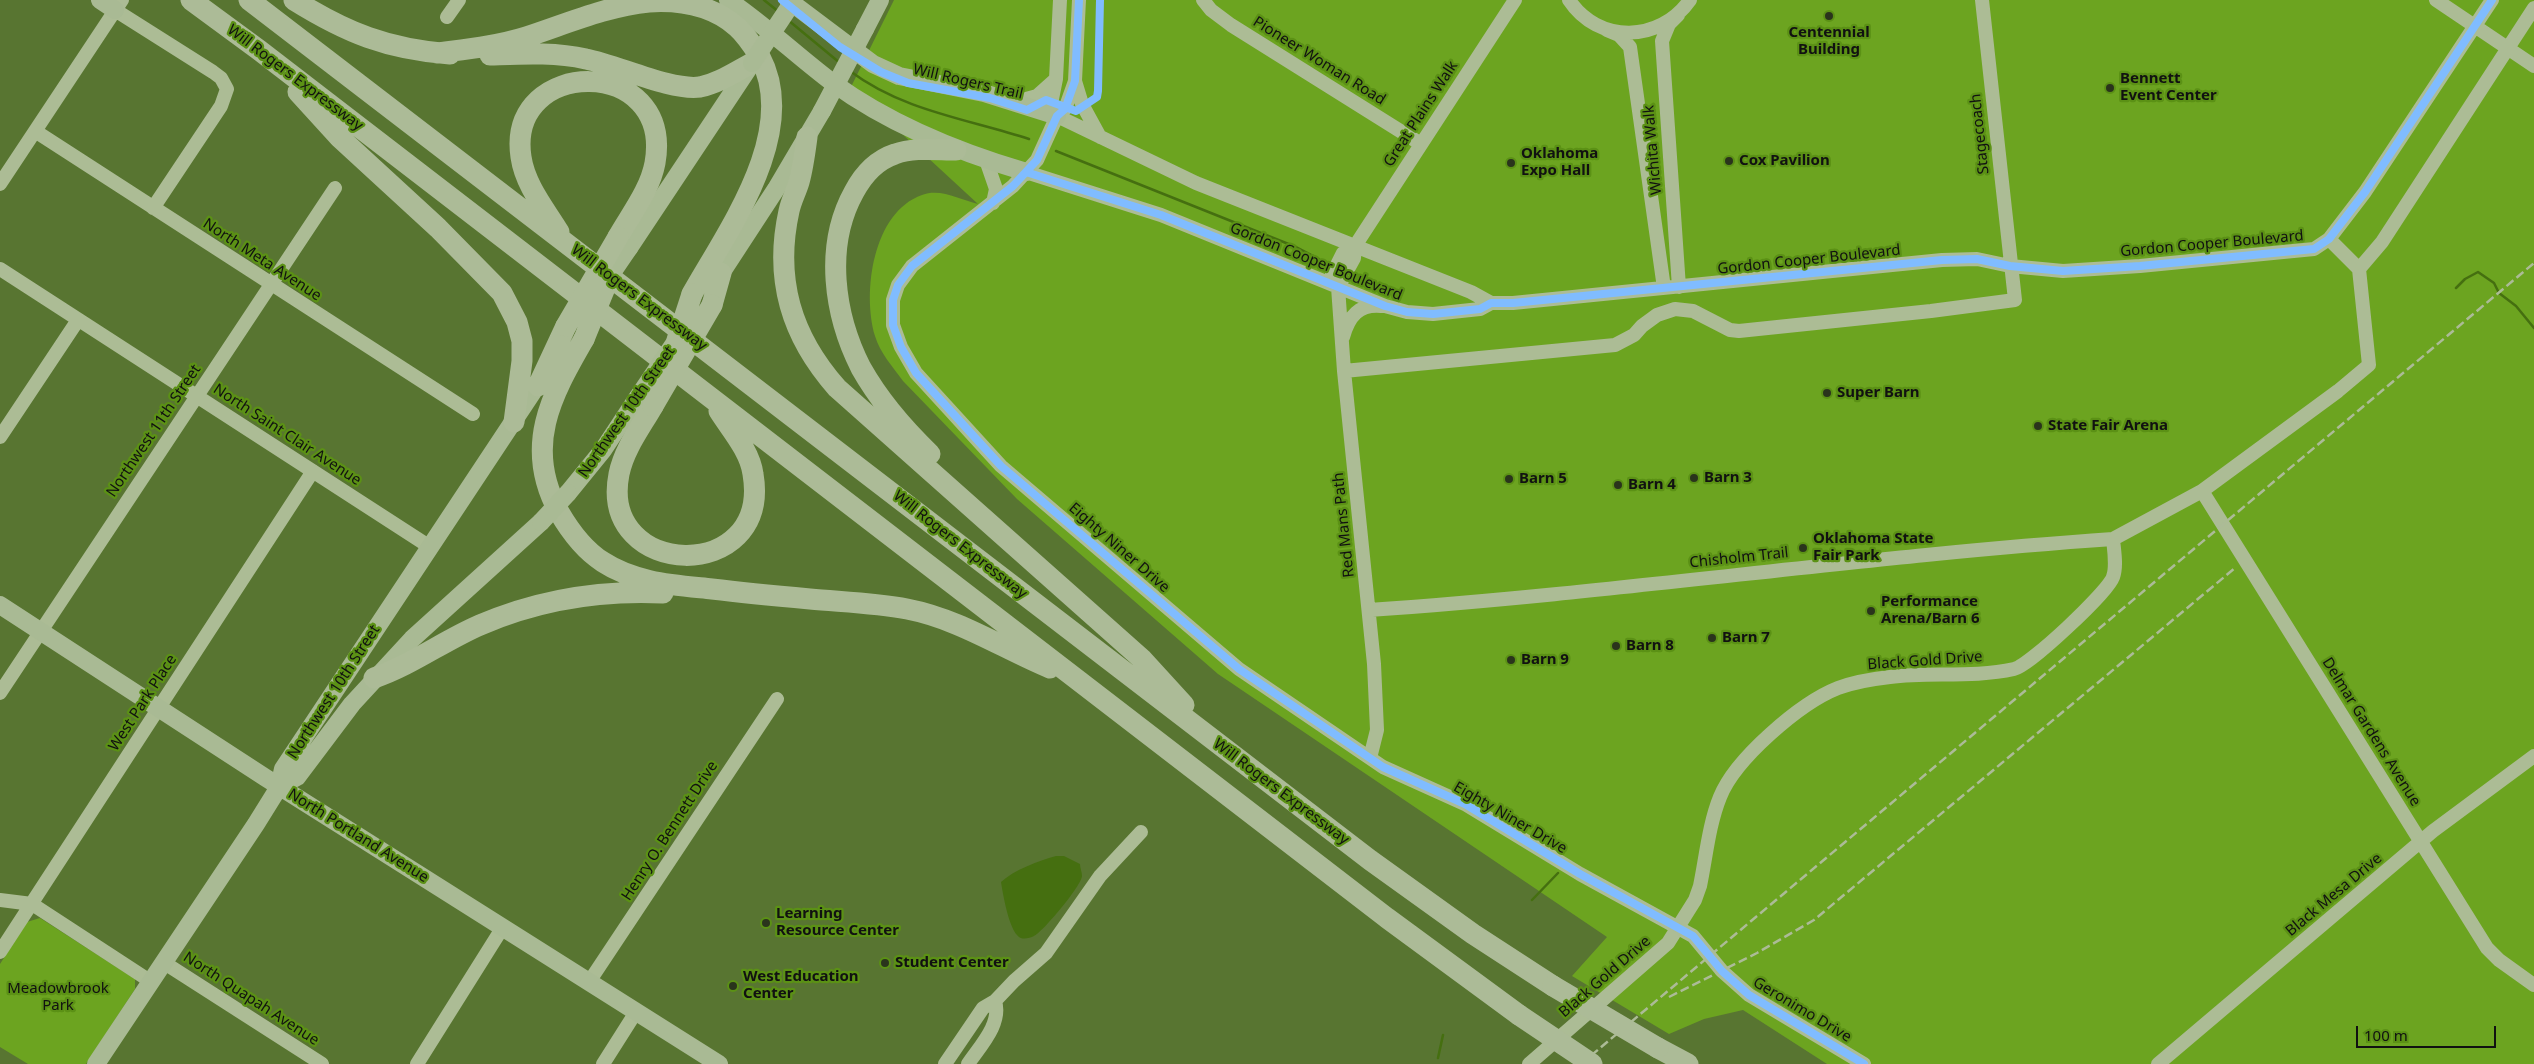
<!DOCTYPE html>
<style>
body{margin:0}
#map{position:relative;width:2534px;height:1064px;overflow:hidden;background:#587531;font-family:"Noto Sans",sans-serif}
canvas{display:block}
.scale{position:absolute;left:2356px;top:1026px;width:140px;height:22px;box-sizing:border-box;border:2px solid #111;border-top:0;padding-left:6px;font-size:15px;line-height:18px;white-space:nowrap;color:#111;-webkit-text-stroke:4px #5b9115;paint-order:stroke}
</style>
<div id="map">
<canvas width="2534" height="1064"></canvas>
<div class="scale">100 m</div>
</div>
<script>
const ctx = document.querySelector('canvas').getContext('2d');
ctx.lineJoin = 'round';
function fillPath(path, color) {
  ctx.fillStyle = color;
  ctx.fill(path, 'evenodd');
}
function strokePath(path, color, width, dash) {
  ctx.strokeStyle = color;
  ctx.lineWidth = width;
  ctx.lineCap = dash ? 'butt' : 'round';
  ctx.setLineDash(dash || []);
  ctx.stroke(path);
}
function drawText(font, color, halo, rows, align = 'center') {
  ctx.font = font + ' "Noto Sans",sans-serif';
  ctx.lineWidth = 4.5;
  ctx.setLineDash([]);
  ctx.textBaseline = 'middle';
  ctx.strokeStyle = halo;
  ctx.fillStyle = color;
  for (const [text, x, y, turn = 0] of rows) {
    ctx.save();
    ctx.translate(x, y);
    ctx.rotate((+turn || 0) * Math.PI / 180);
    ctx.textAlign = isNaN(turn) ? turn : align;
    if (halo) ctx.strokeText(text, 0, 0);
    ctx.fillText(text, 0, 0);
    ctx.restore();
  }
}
fillPath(new Path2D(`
 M894,0h1640v1064h-707l-84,-54 -39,9 -35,15 -97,-58 35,-39 -389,-263 -201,-175 -114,-118c-10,-14 -23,-28 -28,-45 -13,-44 -2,-124 47,-141 19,-7 38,5 56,9l-78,-72 -56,-31z
 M40,918l95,61v10l-49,75h-58l-28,-17v-83l27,-42z`), '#6ca420');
fillPath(new Path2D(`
 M1056,856h8l16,8c0,4 2,8 2,12 0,9 -40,57 -48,60 -4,2 -11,4 -15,1 -10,-7 -16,-42 -18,-55 13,-12 37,-21 55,-26z`), '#456f10');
strokePath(new Path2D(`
 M764,0l15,12
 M788,20l52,43
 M850,71c53,40 118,48 179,68
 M1056,151l240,96 23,12
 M2456,288l9,-9 13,-7 16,11 5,10 17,13 18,22
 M1532,900l26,-27
 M1438,1058l5,-23`), '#456f10', 2.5);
strokePath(new Path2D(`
 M1079,0l-4,81 -10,28 -8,7 -20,44 -24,26 -101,80 -14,19 -5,15v25l8,22 15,26 85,93 238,203 144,98 82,37 115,70 113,62 29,35 27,24 115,69
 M1203,0l8,10 20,15 190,119
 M1569,0c29,44 91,43 121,0
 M2436,0l98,66
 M115,10l98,62 8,6 6,11 -6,17 -68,102
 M1678,15l-9,9 -7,17 17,246
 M447,17l12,-17
 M1607,30l12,5 11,12 34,241
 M1075,81l7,23 18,33
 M1015,102l22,-6 19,-17
 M1057,116l139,67 275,109 20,11
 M1057,116l-6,-12 5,-25 4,-79
 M35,131l438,283
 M986,160l10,29 -3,14
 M1026,172l135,43 224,91 22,6 26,2 47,-5 11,-6h22l429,-43 35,-1 33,7 53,5 77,-5 174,-17 15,-10 36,-47 127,-192
 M0,184l122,-184
 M0,269l430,278
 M2359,269l23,-27 152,-234
 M1338,287l16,-29 1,-12
 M1343,337c6,-21 16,-33 38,-31
 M1344,371l271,-26 19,-10 8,-9 15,-11 18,-6 18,2 37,19 9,1 192,-20 84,-11 -33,-300
 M0,437l78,-117
 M2202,491l285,457 12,12 35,25
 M1369,610c248,-17 495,-54 744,-71
 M0,693l335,-505
 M1370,758l7,-28 -3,-66 -30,-293 -6,-84 -6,-12 11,-22 12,-7 160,-246
 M0,900l32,4 118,77
 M0,952l313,-481
 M163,962l159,102
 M589,982l188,-283
 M417,1064l86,-137
 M603,1064l33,-52
 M945,1064l38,-56 12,-7 19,-20 32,-28 54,-77 41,-44
 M968,1064c12,-18 34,-40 27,-63
 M1529,1064l139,-121 27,-43 5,-14c6,-29 9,-62 20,-89 15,-38 80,-94 118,-109 16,-6 34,-9 52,-11 41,-5 83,1 124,-8 15,-3 94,-77 99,-92 4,-11 1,-27 0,-38l89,-48 136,-100 31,-26 -10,-96 -30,-30
 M2158,1064l275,-233 101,-75`), '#acbc95', 14);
strokePath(new Path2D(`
 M100,0l15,10
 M728,0c37,25 69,56 105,83 58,42 125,69 193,89
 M788,0l85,64 26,12 85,17 73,23
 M865,29l15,-29
 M629,248l123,-185
 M714,284l62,-95 46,-78
 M568,493l35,-43 35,-53
 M0,605l266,173 453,286
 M279,787l18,-10 55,-73 60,-65 129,-117
 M96,1064l160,-240 23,-37 4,-18 261,-394`), '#a9ba94', 18);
strokePath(new Path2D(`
 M191,0l68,50 1128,868 132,97
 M249,0l1121,860 103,74 80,52
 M294,0c53,33 93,49 156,54
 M437,53c30,-4 60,-7 89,-16 40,-13 81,-31 123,-35 32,-2 64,4 88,25 10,9 16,19 23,30 40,75 -32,173 -68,237
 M490,55c32,-1 64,-3 96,4 31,6 85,32 114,28 19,-4 35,-15 52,-24
 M298,92l41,45 99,91 64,65 15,29 5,19v20l-8,61
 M807,137c-2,15 -4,31 -8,45 -3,10 -8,19 -10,29 -15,68 2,125 48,177l305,271 42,46
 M559,232c-14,-23 -34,-47 -38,-75 -15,-101 153,-102 134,6 -5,27 -24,51 -37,74
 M712,305l9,-32
 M584,339c-33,57 -61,108 -25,173 11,19 25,38 44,50 32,21 72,23 109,27 33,4 65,7 98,10 32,3 65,4 97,10 52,10 95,39 143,59
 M538,386l28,-60
 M653,406c-12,21 -29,43 -34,68 -21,106 153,111 134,0 -3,-23 -22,-44 -34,-63
 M930,454c-26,-25 -51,-54 -69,-86 -27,-53 -37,-122 -7,-176 9,-17 23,-32 41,-38 19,-7 41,-4 61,-4
 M374,678c38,-13 69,-37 106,-53 58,-25 120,-35 183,-32
 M1658,1048l30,16`), '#acbb97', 21);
strokePath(new Path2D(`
 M1669,997l88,-44 57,-33 421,-352
 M1581,1064l953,-801`), '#acbb97', 2.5, [9, 4]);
strokePath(new Path2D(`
 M752,63l42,-63
 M822,111l43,-82
 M601,289l28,-41
 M638,397l46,-68
 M541,522l27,-29`), '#a9ba94', 18);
strokePath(new Path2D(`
 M566,326l52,-89
 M584,339l25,-61
 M677,340l15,-46
 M653,406l59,-101
 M1553,986l105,62
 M1519,1015l73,49`), '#acbb97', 21);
strokePath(new Path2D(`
 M782,0l58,47 41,25 27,11 82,15 37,12 19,-10 30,11 21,-14 1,-6 2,-91
 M1079,0l-4,81 -10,28 -8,7 -20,44 -24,26 -101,80 -14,19 -5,15v25l8,22 15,26 85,93 238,203 144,98 82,37 115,70 113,62 29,35 27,24 115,69
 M1026,172l135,43 224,91 22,6 26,2 47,-5 11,-6h22l429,-43 35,-1 33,7 53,5 77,-5 174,-17 15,-10 36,-47 127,-192`), '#80bcff', 8);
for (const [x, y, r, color] of [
 [1829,16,5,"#2a341c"],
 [2110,88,5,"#2a341c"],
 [1729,161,5,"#2a341c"],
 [1511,163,5,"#2a341c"],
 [1827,393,5,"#2a341c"],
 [2038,426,5,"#2a341c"],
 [1694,478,5,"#2a341c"],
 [1509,479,5,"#2a341c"],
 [1618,485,5,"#2a341c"],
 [1803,548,5,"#2a341c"],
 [1871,611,5,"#2a341c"],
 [1712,638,5,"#2a341c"],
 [1616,646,5,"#2a341c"],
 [1511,660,5,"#2a341c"],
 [766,923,5,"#2a341c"],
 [885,963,5,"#2a341c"],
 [733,986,5,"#2a341c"]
]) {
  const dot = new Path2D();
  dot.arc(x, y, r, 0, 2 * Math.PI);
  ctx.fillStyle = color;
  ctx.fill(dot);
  strokePath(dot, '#5b9115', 2);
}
drawText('bold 15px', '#111', '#5b9115', [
 ["Centennial",1829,33,"center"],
 ["Building",1829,50,"center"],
 ["Bennett",2120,79],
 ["Event Center",2120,96],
 ["Oklahoma",1521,154],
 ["Expo Hall",1521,171],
 ["Cox Pavilion",1739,161],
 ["Super Barn",1837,393],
 ["State Fair Arena",2048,426],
 ["Barn 3",1704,478],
 ["Barn 5",1519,479],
 ["Barn 4",1628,485],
 ["Oklahoma State",1813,539],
 ["Fair Park",1813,556],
 ["Performance",1881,602],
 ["Arena/Barn 6",1881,619],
 ["Barn 7",1722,638],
 ["Barn 8",1626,646],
 ["Barn 9",1521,660],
 ["Learning",776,914],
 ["Resource Center",776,931],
 ["Student Center",895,963],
 ["West Education",743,977],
 ["Center",743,994]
], 'left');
drawText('15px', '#111', '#5b9115', [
 ["Pioneer Woman Road",1319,61,32],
 ["Will Rogers Expressway",295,78,37],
 ["Will Rogers Trail",968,82,13],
 ["Great Plains Walk",1421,114,-57],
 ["Stagecoach",1980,134,-96],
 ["Wichita Walk",1653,150,-95],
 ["Gordon Cooper Boulevard",2212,244,-5],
 ["North Meta Avenue",262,260,33],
 ["Gordon Cooper Boulevard",1809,260,-6],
 ["Gordon Cooper Boulevard",1316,262,22],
 ["Will Rogers Expressway",639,298,37],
 ["Northwest 10th Street",627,412,-55],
 ["Northwest 11th Street",154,431,-56],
 ["North Saint Clair Avenue",287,435,33],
 ["Red Mans Path",1344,525,-96],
 ["Will Rogers Expressway",960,545,38],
 ["Eighty Niner Drive",1119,548,41],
 ["Chisholm Trail",1739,558,-6],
 ["Black Gold Drive",1925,661,-4],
 ["Northwest 10th Street",334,692,-57],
 ["West Park Place",143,703,-57],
 ["Delmar Gardens Avenue",2371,732,58],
 ["Will Rogers Expressway",1281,792,37],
 ["Eighty Niner Drive",1510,818,30],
 ["Henry O. Bennett Drive",670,831,-57],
 ["North Portland Avenue",358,836,32],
 ["Black Mesa Drive",2334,895,-40],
 ["Black Gold Drive",1605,977,-41],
 ["North Quapah Avenue",251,999,33],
 ["Geronimo Drive",1802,1010,31]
]);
drawText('15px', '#111', '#5b9115', [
 ["Meadowbrook",58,989],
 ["Park",58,1006]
]);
</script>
